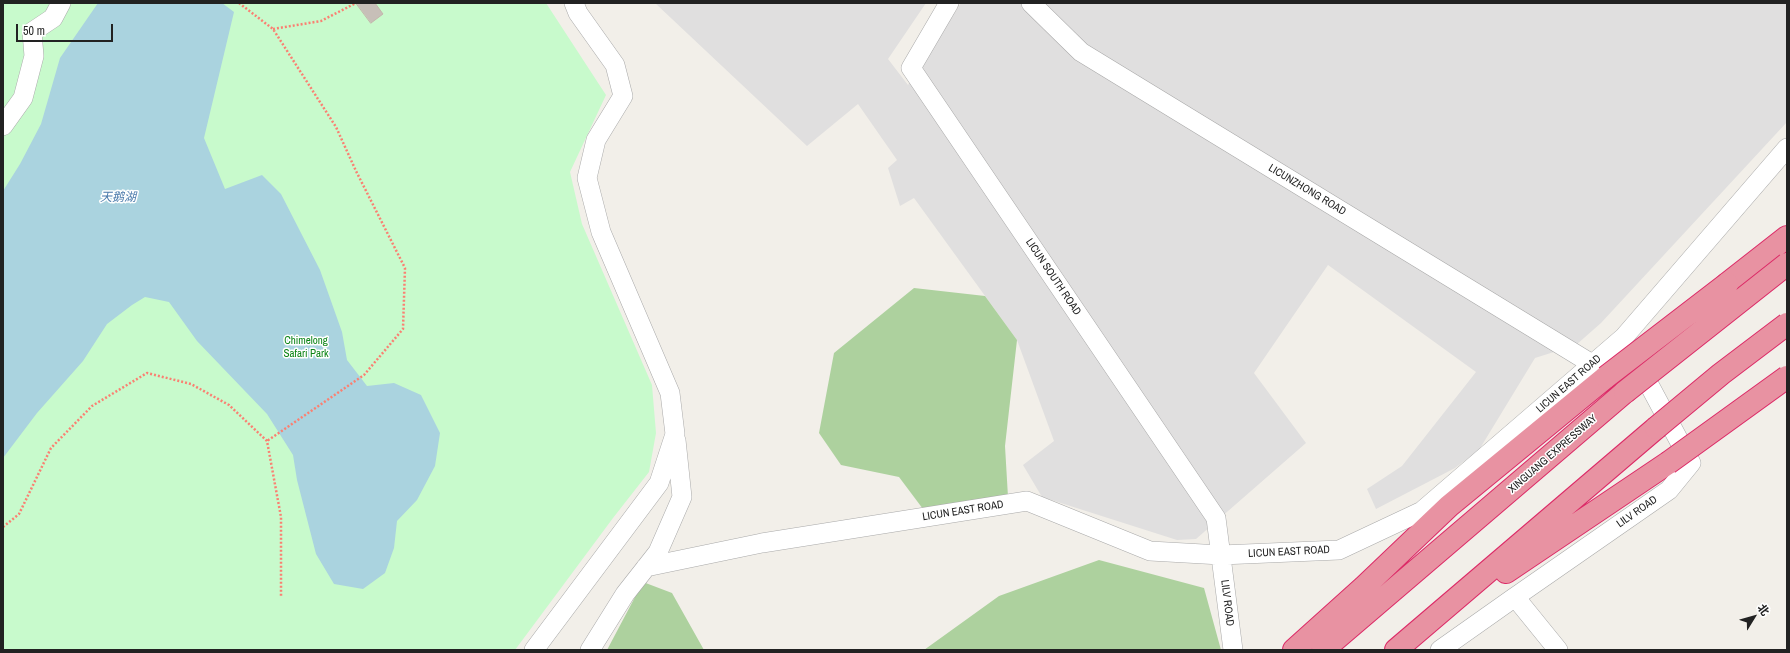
<!DOCTYPE html>
<meta charset="utf-8">
<style>
body{margin:0}
#map{position:relative;width:1790px;height:653px;overflow:hidden;background:#f2efe9;font-family:"Archivo Narrow","Noto Sans SC",sans-serif}
canvas{display:block}
.frame{position:absolute;inset:0;border:4px solid #222;pointer-events:none}
.north{position:absolute;left:1734px;top:597px;width:40px;height:40px;-webkit-text-stroke:3px #fff;paint-order:stroke;rotate:53deg;font-size:11px;font-weight:700;line-height:16px;text-align:center;color:#222}
.north::after{content:'';display:block;margin:auto;width:14px;height:18px;background:#222;clip-path:polygon(50% 0,100% 100%,50% 72%,0 100%)}
.scale{position:absolute;left:16px;top:24px;width:97px;height:18px;box-sizing:border-box;border:2px solid #222;border-top:0;padding-left:5px;font-size:12px;line-height:14px;white-space:nowrap;color:#222;-webkit-text-stroke:3px #fff;paint-order:stroke}
</style>
<div id="map">
<canvas width="1790" height="653"></canvas>
<div class="frame"></div>
<div class="north">北</div>
<div class="scale">50 m</div>
</div>
<script>
const ctx = document.querySelector('canvas').getContext('2d');
ctx.lineJoin = 'round';
function fillPath(path, color) {
  ctx.fillStyle = color;
  ctx.fill(path, 'evenodd');
}
function strokePath(path, color, width, dash) {
  ctx.strokeStyle = color;
  ctx.lineWidth = width;
  ctx.lineCap = dash ? 'butt' : 'round';
  ctx.setLineDash(dash || []);
  ctx.stroke(path);
}
function drawText(font, color, halo, rows, align = 'center') {
  ctx.font = font + ' "Archivo Narrow","Noto Sans SC",sans-serif';
  ctx.lineWidth = 3;
  ctx.setLineDash([]);
  ctx.textBaseline = 'middle';
  ctx.strokeStyle = halo;
  ctx.fillStyle = color;
  for (const [text, x, y, turn = 0] of rows) {
    ctx.save();
    ctx.translate(x, y);
    ctx.rotate((+turn || 0) * Math.PI / 180);
    ctx.textAlign = isNaN(turn) ? turn : align;
    if (halo) ctx.strokeText(text, 0, 0);
    ctx.fillText(text, 0, 0);
    ctx.restore();
  }
}
fillPath(new Path2D(`
 M655,3h271l-38,56 20,26 53,-82h826v119l-186,201 -25,22 -41,13 -56,92 -24,18 -79,41 -9,-20 35,-23 74,-94 -148,-107 -74,108 52,70 -110,96 -19,1 -135,-43 -19,-32 31,-24 -37,-101 -103,-142 -14,8 -12,-38 9,-8 -39,-56 -51,42z`), '#e0dfdf');
fillPath(new Path2D(`
 M914,288l71,8 32,44 -12,106 3,51 -82,16 -27,-36 -58,-12 -22,-32 15,-80z
 M1099,560l105,28 17,62h-297l75,-54z
 M643,582l29,11 32,57h-97z`), '#add19e');
fillPath(new Path2D(`
 M3,3h543l60,92 -36,77 12,52 70,161 4,48 -7,39 -36,46 -98,132h-512z`), '#c8facc');
fillPath(new Path2D(`
 M98,3h124l12,9 -30,126 21,51 37,-14 19,19 39,76 22,62 5,28 20,26 27,-3 27,12 19,38 -5,33 -18,34 -20,21 -3,27 -9,25 -22,16 -29,-5 -18,-30 -19,-74 -4,-25 -26,-41 -70,-73 -28,-39 -24,-5 -13,8 -25,19 -24,37 -46,52 -34,45v-267l17,-27 21,-40 19,-66z`), '#aad3df');
const building = new Path2D(`
 M356,3h19l8,11 -12,9z`);
fillPath(building, '#c7bfb8');
strokePath(building, '#c4b6ab', 1);
const minor = new Path2D(`
 M949,3l-38,65 305,450 17,132
 M1031,3l50,49 511,312
 M3,126l20,-28 11,-42 -2,-24 21,-14 8,-15
 M646,567l116,-24 265,-42 123,50 71,4 118,-5 83,-39 202,-174 163,-189
 M534,650l125,-167 16,-49 -5,-41 -69,-161 -14,-54 9,-38 27,-44 -8,-31 -37,-52 -4,-10
 M590,650l35,-56 33,-42 24,-55 -6,-57
 M1440,650l75,-53
 M1558,650l-43,-53 154,-107 22,-27 -53,-99`);
const highway = new Path2D(`
 M1727,284l60,-47
 M1506,572l162,-109
 M1294,650l70,-63 85,-81 157,-129
 M1323,650l302,-258
 M1396,650l260,-222`);
strokePath(minor, '#a9a9a9', 20);
strokePath(highway, '#dc2a67', 24);
strokePath(new Path2D(`
 M239,3l34,26 63,98 20,44 49,97 -2,61 -39,46 -97,66
 M273,29l48,-8 35,-18
 M3,527l16,-13 32,-66 41,-42 55,-33 44,11 38,21 38,36 14,76v79`), '#fa8072', 2.5, [2, 2]);
strokePath(minor, '#fff', 19);
strokePath(highway, '#e892a2', 22);
const highwayBridge = new Path2D(`
 M1606,377l121,-93
 M1625,392l162,-128
 M1656,428l65,-54 66,-50
 M1668,463l119,-86`);
strokePath(highwayBridge, '#dc2a67', 24, []);
strokePath(highwayBridge, '#e892a2', 22);
drawText('11px', '#222', '#fff', [
 ["LICUNZHONG ROAD",1307,190,31],
 ["LICUN SOUTH ROAD",1053,277,56],
 ["LICUN EAST ROAD",1569,384,-41],
 ["XINGUANG EXPRESSWAY",1553,454,-41],
 ["LICUN EAST ROAD",963,511,-9],
 ["LILV ROAD",1637,512,-35],
 ["LICUN EAST ROAD",1289,552,-3],
 ["LILV ROAD",1227,603,83]
]);
drawText('11px', '#0c8416', '#fff', [
 ["Chimelong",306,341],
 ["Safari Park",306,354]
]);
drawText('italic 12px', '#4a7aab', '#fff', [
 ["天鹅湖",118,198]
]);
</script>
